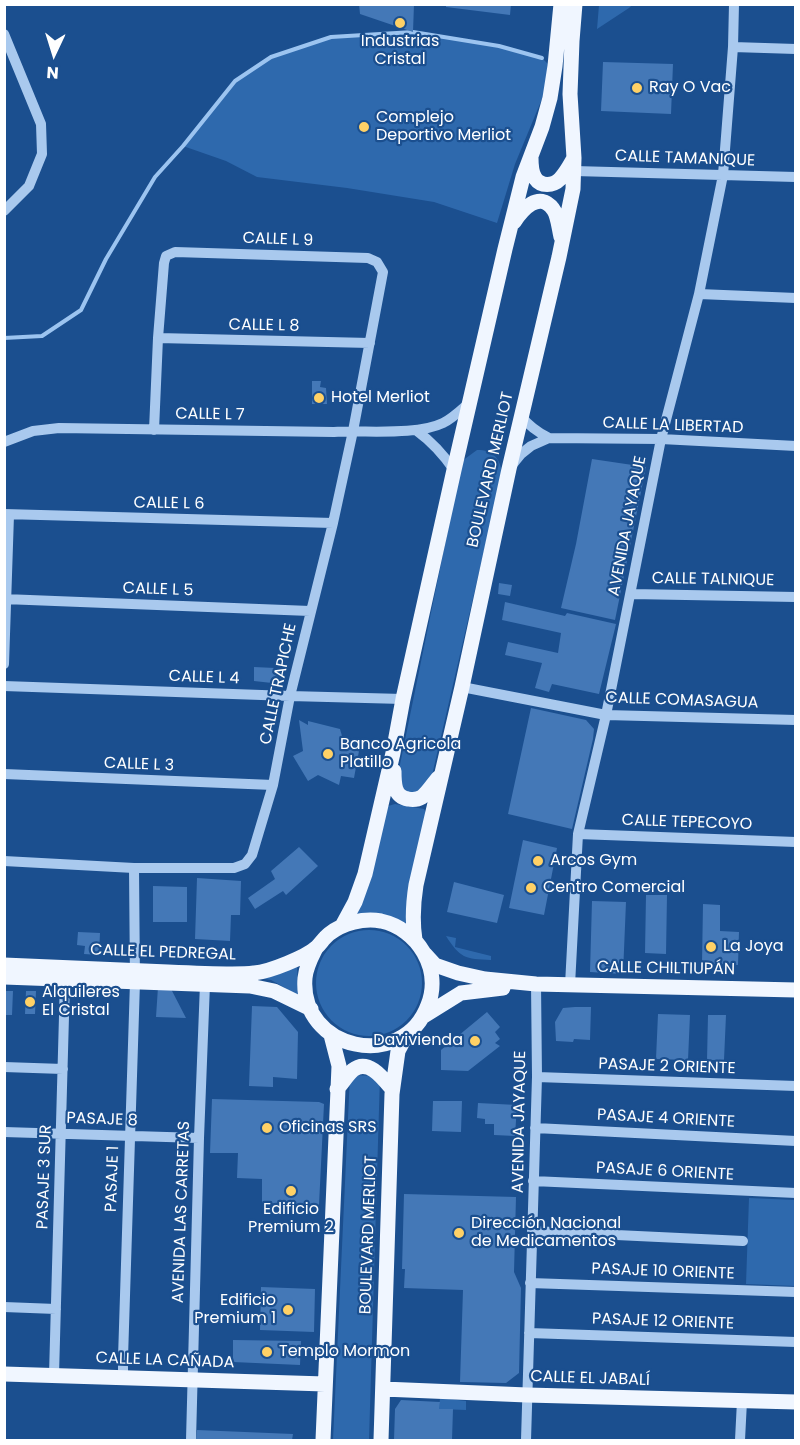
<!DOCTYPE html>
<meta charset="utf-8">
<style>
body{margin:0}
#map{position:relative;width:800px;height:1445px;overflow:hidden;background:#1b4f8f;font-family:Poppins,sans-serif}
canvas{display:block}
.frame{position:absolute;inset:0;border:6px solid #fff;pointer-events:none}
.north{position:absolute;left:24px;top:24px;width:60px;height:60px;-webkit-text-stroke:4px #1b4f8f;paint-order:stroke;rotate:184deg;font-size:16px;font-weight:700;line-height:24px;text-align:center;color:#fff}
.north::after{content:'';display:block;margin:auto;width:21px;height:27px;background:#fff;clip-path:polygon(50% 0,100% 100%,50% 72%,0 100%)}
</style>
<div id="map">
<canvas width="800" height="1445"></canvas>
<div class="frame"></div>
<div class="north">N</div>
</div>
<script>
const ctx = document.querySelector('canvas').getContext('2d');
ctx.lineJoin = 'round';
function fillPath(path, color) {
  ctx.fillStyle = color;
  ctx.fill(path, 'evenodd');
}
function strokePath(path, color, width, dash) {
  ctx.strokeStyle = color;
  ctx.lineWidth = width;
  ctx.lineCap = dash ? 'butt' : 'round';
  ctx.setLineDash(dash || []);
  ctx.stroke(path);
}
function drawText(font, color, halo, rows, align = 'center') {
  ctx.font = font + ' Poppins,sans-serif';
  ctx.lineWidth = 4.5;
  ctx.setLineDash([]);
  ctx.textBaseline = 'middle';
  ctx.strokeStyle = halo;
  ctx.fillStyle = color;
  for (const [text, x, y, turn = 0] of rows) {
    ctx.save();
    ctx.translate(x, y);
    ctx.rotate((+turn || 0) * Math.PI / 180);
    ctx.textAlign = isNaN(turn) ? turn : align;
    if (halo) ctx.strokeText(text, 0, 0);
    ctx.fillText(text, 0, 0);
    ctx.restore();
  }
}
fillPath(new Path2D(`
 M599,5v-1l33,1 -3,3 -32,21z
 M413,32l86,14 43,12 6,6 -4,30 -29,70 -18,59 -63,-21 -87,-14 -90,-11 -31,-16 -43,-15 52,-65 36,-24 60,-20z
 M477,450c16,0 23,8 25,23l-72,311 -22,13 -12,-13 66,-323z
 M395,804l29,5 2,4 -19,111 -25,-10 -31,5 37,-113z
 M316 983a53 53 0 1 1 106 0a53 53 0 1 1-106 0Z
 M446,936l10,2 -1,9 36,9v4c-26,-1 -31,-2 -45,-24z
 M297,962l1,33 -27,-15 -18,-3z
 M350,1075l30,1 -11,364h-36z
 M749,1198l46,2v86l-49,-2z
 M440,1398l26,3v9l-27,-1z`), '#2e69ad');
strokePath(new Path2D(`
 M4,338l38,-2 39,-26 25,-51 49,-82 28,-31 52,-65 36,-24 60,-20 82,-5 86,14 43,12`), '#9cc4f0', 4);
fillPath(new Path2D(`
 M359,4h55l-1,28 -53,-18z
 M446,4h65l-1,11 -64,-8z
 M603,62l70,2 -2,50 -70,-3z
 M312,381h9l-1,6 6,1 1,16h-15z
 M592,459l54,8 -31,153 -54,-12 15,-64z
 M499,583l13,2 -2,11 -12,-2z
 M505,602l60,14 2,-3 49,11 -17,70 -47,-10 -3,8 -14,-4 7,-25 -37,-8 3,-13 50,11 3,-20 -59,-13z
 M254,667l21,1v3h7v14h-10v-2l-18,-2z
 M531,708l55,12 8,9 -1,10 -21,90 -64,-15z
 M299,720l9,5v-4l32,8 4,14 15,8 -5,27 -13,-2 -2,9 -21,-10 -10,6 -15,-25 10,-5z
 M523,840l34,8 -13,67 -35,-7z
 M299,847l19,19 -32,29 -3,-4 -28,18 -7,-11 27,-19 -4,-8z
 M197,878l44,3 -1,34h-9l-1,26 -35,-2z
 M454,882l50,13 -7,28 -50,-11z
 M153,886l34,1v35h-34z
 M646,895h21l-1,59 -21,-1z
 M592,901l34,1 -3,72 -33,-2z
 M703,904l17,1v26l19,1 -1,33 -36,-2z
 M78,932l22,1 -1,22 -15,-1 1,-8 -8,-1z
 M158,987h12l16,31 -30,-1z
 M4,991h9l-1,24h-8z
 M26,991h10l-1,23h-10z
 M252,1006l25,1 21,25 -1,47 -24,-2v10l-24,-1z
 M575,1007h16l-1,33 -16,-1 -1,3 -17,-1 -1,-19 8,-14z
 M487,1012l13,15 -5,5 5,7 -5,4 5,3 -32,25 -27,-1v-20z
 M658,1014l32,1 -2,45 -32,-1z
 M708,1015h18l-2,45h-17z
 M212,1099l107,3 5,2 -5,101 -57,-2v-24l-25,-1 1,-25h-28z
 M433,1101h29l-1,31 -29,-1z
 M478,1103l39,2 -2,31 -21,-1v-11h-9v-5l-8,-1z
 M404,1194l112,3 -2,75 7,16 -2,85 -13,10 -46,-1 3,-92 -59,-2 1,-19h-3z
 M261,1287l54,2 -1,43 -54,-2z
 M233,1340l68,1 -1,24 -67,-3z
 M401,1400l39,2 -1,7h14l-1,31h-58l1,-31z
 M197,1430l96,4 -1,6h-96z`), '#4478b7');
strokePath(new Path2D(`
 M4,34l37,90 1,30 -13,32 -25,25
 M733,47l63,2
 M574,171l222,6
 M699,294l97,4
 M158,338l212,5
 M521,416c8,10 16,16 28,22
 M417,431c15,11 26,23 37,39
 M4,442l29,-11 26,-3 275,4c31,-2 82,4 109,-9 10,-5 18,-13 26,-20
 M512,465l9,-11 10,-8 18,-8 112,1 135,7
 M4,514l329,9
 M631,594l165,3
 M4,599l306,12
 M4,664l5,-149
 M4,686l286,10 113,3
 M462,687l144,28 190,5
 M4,774l269,11
 M578,834l218,8
 M4,861l130,7h100l11,-4 7,-9 21,-70 17,-89 43,-173 20,-92 30,-159 -6,-10 -9,-4 -193,-6 -9,4 -2,7 -6,75 -4,92
 M570,985l8,-151 28,-119 55,-276 38,-145 24,-119 10,-128 1,-43
 M4,1067l59,2
 M537,1077l259,9
 M535,1128l261,13
 M4,1132l195,6
 M533,1181l263,12
 M532,1231l211,10
 M530,1283l266,9
 M4,1307l52,2
 M529,1333l267,9
 M54,1375l11,-395
 M123,1378v-20l12,-376 -1,-114
 M191,1440l8,-302 6,-154
 M526,1440l11,-363 -1,-93
 M740,1440l2,-39`), '#a9c9ee', 10);
strokePath(new Path2D(`
 M531,158c0,7 0,14 4,20 6,9 18,8 25,1 6,-6 10,-14 14,-21
 M514,222c8,-12 25,-32 39,-13 5,6 6,20 8,28
 M394,771c0,12 0,26 14,28 5,1 9,1 14,-2 6,-5 11,-13 16,-19
 M342,926l13,-24 10,-28 28,-121 10,-54 51,-229 51,-221 18,-72 19,-50 8,-29 5,-32 6,-62
 M415,940c-3,-19 -2,-36 1,-55l46,-198 47,-218 50,-212 14,-68 1,-31 -4,-64 2,-53 3,-37
 M425,954l10,11 23,8 27,6 51,5 260,6
 M4,965c55,2 110,5 164,7 21,1 42,2 64,2 7,0 15,0 22,-1 15,-1 52,-16 63,-26 4,-4 7,-9 12,-13 14,-11 34,-16 52,-13 37,8 61,48 47,84 -25,68 -129,45 -123,-27 1,-11 6,-20 11,-30
 M4,977l246,9 24,5 37,18
 M424,1016l37,-23 42,-5
 M337,1089c5,-5 10,-14 16,-19 15,-12 30,8 39,19
 M4,1374l321,10
 M383,1389l144,6 269,7
 M323,1440l16,-374 -8,-31
 M381,1440l11,-346 6,-43 9,-17`), '#f0f6ff', 15);
for (const [x, y, r, color] of [
 [400,23,6,"#ffd166"],
 [637,88,6,"#ffd166"],
 [364,127,6,"#ffd166"],
 [319,398,6,"#ffd166"],
 [328,754,6,"#ffd166"],
 [538,861,6,"#ffd166"],
 [531,888,6,"#ffd166"],
 [711,947,6,"#ffd166"],
 [30,1002,6,"#ffd166"],
 [475,1041,6,"#ffd166"],
 [267,1128,6,"#ffd166"],
 [291,1191,6,"#ffd166"],
 [459,1233,6,"#ffd166"],
 [288,1310,6,"#ffd166"],
 [267,1352,6,"#ffd166"]
]) {
  const dot = new Path2D();
  dot.arc(x, y, r, 0, 2 * Math.PI);
  ctx.fillStyle = color;
  ctx.fill(dot);
  strokePath(dot, '#1b4f8f', 2);
}
drawText('16px', '#fff', '#1b4f8f', [
 ["Industrias",400,42,"center"],
 ["Cristal",400,60,"center"],
 ["Ray O Vac",649,88],
 ["Complejo",376,118],
 ["Deportivo Merliot",376,136],
 ["Hotel Merliot",331,398],
 ["Banco Agricola",340,745],
 ["Platillo",340,763],
 ["Arcos Gym",550,861],
 ["Centro Comercial",543,888],
 ["La Joya",723,947],
 ["Alquileres",42,993],
 ["El Cristal",42,1011],
 ["Davivienda",463,1041,"right"],
 ["Oficinas SRS",279,1128],
 ["Edificio",291,1210,"center"],
 ["Premium 2",291,1228,"center"],
 ["Dirección Nacional",471,1224],
 ["de Medicamentos",471,1242],
 ["Edificio",276,1301,"right"],
 ["Premium 1",276,1319,"right"],
 ["Templo Mormon",279,1352]
], 'left');
drawText('16px', '#fff', '#1b4f8f', [
 ["CALLE TAMANIQUE",685,159,2],
 ["CALLE L 9",278,240,2],
 ["CALLE L 8",264,326,1],
 ["CALLE L 7",210,415,1],
 ["CALLE LA LIBERTAD",673,426,2],
 ["BOULEVARD MERLIOT",491,470,-77],
 ["CALLE L 6",169,504,1],
 ["AVENIDA JAYAQUE",628,526,-79],
 ["CALLE TALNIQUE",713,580,1],
 ["CALLE L 5",158,590,2],
 ["CALLE L 4",204,678,2],
 ["CALLE TRAPICHE",279,684,-78],
 ["CALLE COMASAGUA",682,701,2],
 ["CALLE L 3",139,765,2],
 ["CALLE TEPECOYO",687,823,2],
 ["CALLE EL PEDREGAL",163,953,2],
 ["CALLE CHILTIUPÁN",666,969,1],
 ["PASAJE 2 ORIENTE",667,1067,2],
 ["PASAJE 4 ORIENTE",666,1119,3],
 ["PASAJE 8",102,1120,2],
 ["AVENIDA JAYAQUE",520,1122,-89],
 ["PASAJE 6 ORIENTE",665,1172,3],
 ["PASAJE 3 SUR",45,1177,-88],
 ["PASAJE 1",113,1179,-88],
 ["AVENIDA LAS CARRETAS",182,1212,-88],
 ["BOULEVARD MERLIOT",369,1235,-88],
 ["PASAJE 10 ORIENTE",663,1272,2],
 ["PASAJE 12 ORIENTE",663,1322,2],
 ["CALLE LA CAÑADA",165,1361,2],
 ["CALLE EL JABALÍ",590,1379,2]
]);
</script>
